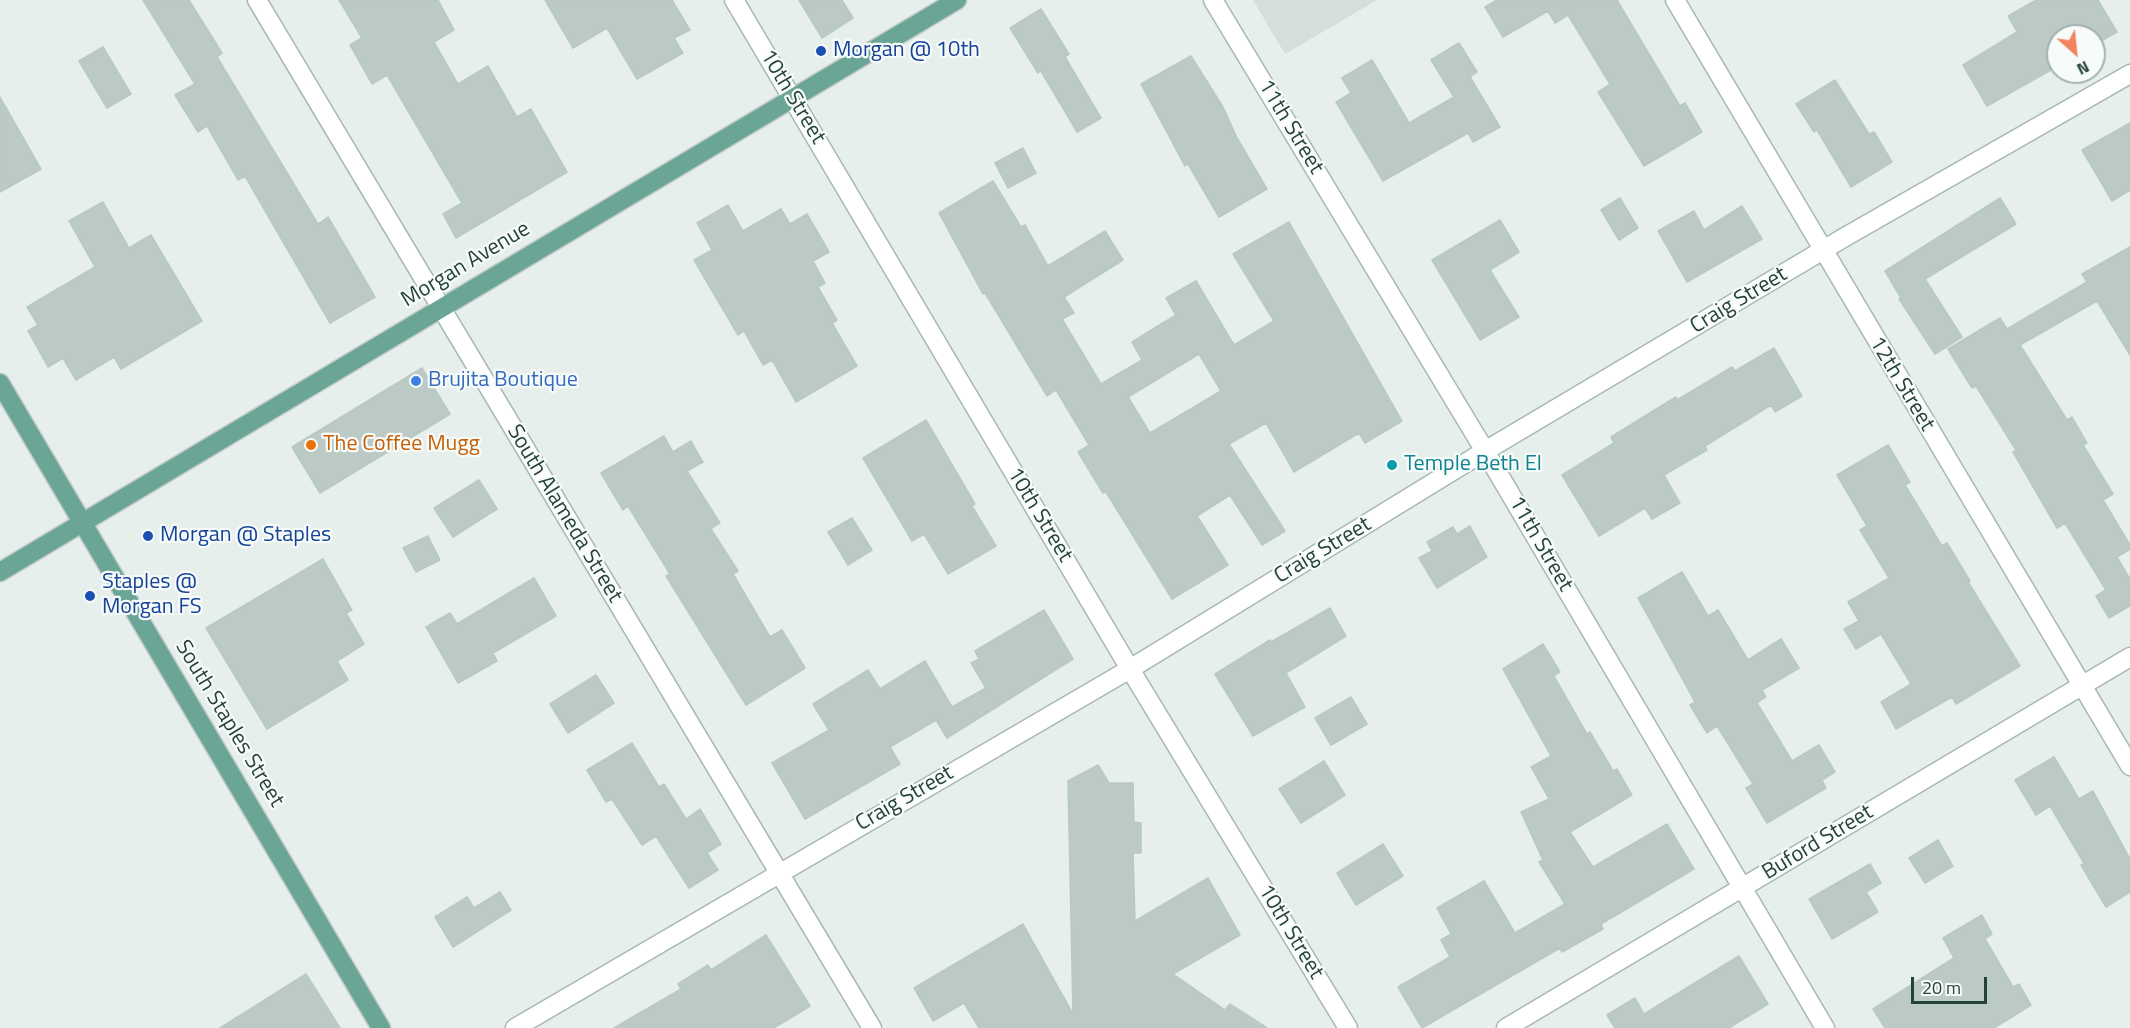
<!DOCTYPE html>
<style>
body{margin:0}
#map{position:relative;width:2130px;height:1028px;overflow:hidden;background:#e6efeb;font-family:"Titillium Web",sans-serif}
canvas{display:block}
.north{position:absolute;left:2046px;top:24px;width:60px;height:60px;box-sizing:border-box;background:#f7fbf9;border:2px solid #a3b1ad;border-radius:50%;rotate:153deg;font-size:16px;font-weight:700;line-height:24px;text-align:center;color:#24423a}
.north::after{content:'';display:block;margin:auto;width:21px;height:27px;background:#f4845f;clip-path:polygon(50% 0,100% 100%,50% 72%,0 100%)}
.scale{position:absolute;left:1911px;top:977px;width:76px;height:27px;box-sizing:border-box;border:3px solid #24423a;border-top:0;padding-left:8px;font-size:18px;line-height:21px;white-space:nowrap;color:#24423a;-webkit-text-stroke:4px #f7fbf9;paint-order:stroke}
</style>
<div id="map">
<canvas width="2130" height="1028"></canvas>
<div class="north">N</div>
<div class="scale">20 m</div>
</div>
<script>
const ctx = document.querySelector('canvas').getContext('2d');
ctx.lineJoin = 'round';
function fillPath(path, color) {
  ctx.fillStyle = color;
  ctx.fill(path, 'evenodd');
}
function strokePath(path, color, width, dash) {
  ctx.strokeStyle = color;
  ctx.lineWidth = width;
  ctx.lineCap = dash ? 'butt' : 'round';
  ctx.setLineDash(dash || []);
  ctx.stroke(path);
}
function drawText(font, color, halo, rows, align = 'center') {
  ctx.font = font + ' "Titillium Web",sans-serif';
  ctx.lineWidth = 4.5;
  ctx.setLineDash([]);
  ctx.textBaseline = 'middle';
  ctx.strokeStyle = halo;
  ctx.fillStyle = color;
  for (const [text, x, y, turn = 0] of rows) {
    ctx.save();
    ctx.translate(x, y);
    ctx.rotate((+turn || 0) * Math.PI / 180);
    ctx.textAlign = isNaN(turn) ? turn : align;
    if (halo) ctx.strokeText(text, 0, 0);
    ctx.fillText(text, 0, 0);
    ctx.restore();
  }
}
fillPath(new Path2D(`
 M1253,0h124l-92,54z`), '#d4dfda');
const building = new Path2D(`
 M143,0h46l33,53 -5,4 101,167 10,-7 47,80 -45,26 -85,-147 -7,4 -31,-54 -9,6 -23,-37 20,-11z
 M339,0h99l16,30 -20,12 24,42 30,-18 29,51 14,-8 36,63 -111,66 -13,-24 19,-11 -75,-128 -15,9 -22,-39 12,-7z
 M545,0h127l18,30 -16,8 9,15 -46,26 -30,-51 -34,20z
 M799,0h43l11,18 -31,20z
 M1497,0h120l63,106 5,-3 17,29 -58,34 -46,-74 12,-8 -42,-69 -13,8 -7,-12 -45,26 -18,-30z
 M2036,0h62l19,32 -23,13v-9h-36v30l-71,40 -24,-41 54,-33 -9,-16z
 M1041,9l28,45 -4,3 36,61 -24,14 -36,-61 -3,2 -28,-45z
 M1459,43l18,29 -7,5 30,50 -27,15 -5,-9 -85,48 -47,-79 15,-9 -9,-15 30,-18 37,63 45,-26 -23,-37z
 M103,47l28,47 -24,14 -28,-47z
 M1191,56l32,51 14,31 30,51 -48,28 -31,-53 -3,2 -44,-82z
 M1835,80l34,54 5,-2 18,30 -41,25 -34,-57 -3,2 -18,-28z
 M0,97l41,72 -41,23z
 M2130,123v67l-18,11 -30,-51z
 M1023,148l13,25 -28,15 -13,-25z
 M993,181l28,46 4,-2 23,41 57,-35 18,29 -59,37 10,16 -12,6 39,65 41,-24 -10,-18 44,-27 -10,-17 30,-17 38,64 40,-24 -41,-67 56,-32 113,199 -37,22 -6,-10 -65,39 -28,-49 -37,21 56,87 -23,14 -32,-50 -33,21 31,49 -56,34 -66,-107 -3,1 -25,-41 11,-7 -33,-55 -9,6 -62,-103 -2,1 -44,-81zM1199,354l22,37 -71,42 -22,-36z
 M1620,198l18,30 -19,12 -18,-30z
 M2000,198l16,26 -91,55 37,58 -27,17 -36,-55 2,-1 -16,-27z
 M103,202l26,46 22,-13 51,86 -81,48 -7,-12 -38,23 -13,-22 -15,9 -20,-36 10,-6 -11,-18 68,-40 -26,-46z
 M728,205l15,26 38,-22 9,15 17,-10 22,38 -16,9 12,22 -7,4 19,33 -5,3 25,43 -61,36 -24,-42 -9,5 -19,-34 -6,4 -44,-75 18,-10 -15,-27z
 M1742,206l20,33 -75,43 -29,-51 36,-20 10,19z
 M1500,220l19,32 -29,18 29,47 -39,23 -48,-80z
 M2130,247v108l-33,-54 -77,44 47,75 5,-3 15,26 -4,2 30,49 -10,6 27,45v4l-13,8 13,22v27l-21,12 -13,-22 10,-6 -41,-67 -8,5 -44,-76 3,-2 -40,-64 -4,2 -24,-39 52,-31 7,11 80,-47 -5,-8z
 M1774,348l28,48 -27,16 -4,-7 -66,41 2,4 -43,25 16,28 -28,16 -7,-11 -46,28 -37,-61 52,-32 -3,-6 37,-23 28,-17 1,3 55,-33 3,4z
 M422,368l28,46 -130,79 -28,-46z
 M926,420l49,84 -3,2 24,40 -48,28 -24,-40 -12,7 -49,-83z
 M664,436l9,16 18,-11 12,21 -16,9 33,52 -9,6 27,42 -5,3 37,63 12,-7 23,38 -59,37 -80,-129 4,-2 -42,-68 -5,4 -22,-37z
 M1888,445l22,37 -5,3 37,61 5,-3 23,38 -2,1 52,84 -64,38 -4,-7 -56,32 -15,-27 30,-18 -30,-50 -25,15 -12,-20 15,-8 -11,-19 41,-24 -29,-48 7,-4 -30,-51z
 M479,480l18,29 -44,28 -19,-29z
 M852,518l20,32 -24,15 -20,-33z
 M1470,526l17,31 -50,31 -18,-30 13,-7 -5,-9 26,-15 4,7z
 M428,536l12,24 -24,12 -13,-24z
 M323,559l29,51 -6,3 18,31 -27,17 11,19 -81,49 -61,-101z
 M1682,572l26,44 10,-6 30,50 33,-21 18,29 -37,22 4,7 -9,6 35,58 27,-16 16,27 -13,8 4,8 -59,35 -21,-35 7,-4 -36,-58 -10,7 -17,-28 5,-3 -57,-104z
 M534,578l22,38 -63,37 4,8 -39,22 -32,-56 24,-14 7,11z
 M1330,608l16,28 -60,37 19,34 -52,29 -38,-62 55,-34 1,2z
 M1044,610l29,49 -126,79 -11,-18 -46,27 10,17 -95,55 -33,-56 57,-33 -16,-26 55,-34 12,19 45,-28 27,46 34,-19 -15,-25 8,-4 -4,-8z
 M1543,644l17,28 -6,4 33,58 3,-2 23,39 4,-2 15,26 -62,37 23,35 74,-43 27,45 -93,55 2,5 -41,23 -2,-4 -138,80 -24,-41 52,-30 -9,-17 10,-6 -14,-26 47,-27 31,52 50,-29 -26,-42 4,-2 -22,-48 28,-13 -18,-32 20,-11 -48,-87z
 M596,675l18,28 -46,30 -18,-29z
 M1351,697l16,27 -36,21 -16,-27z
 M632,743l27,44 5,-3 22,35 14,-10 21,35 -14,9 11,17 -29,18 -33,-52 -14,9 -30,-46 -6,3 -19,-32z
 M2054,757l25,42 14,-8 37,68v33l-24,15 -25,-42 3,-2 -34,-57 -14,9 -21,-35z
 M1324,761l21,34 -44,28 -22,-34z
 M1098,765l11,18h24l1,39 7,1v30h-8l2,68 73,-43 32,57 -67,39 52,36 5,-6 37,24h-288l-15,-25 -31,18 -19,-33 109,-64 50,90 -5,-233z
 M1938,840l15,26 -28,17 -16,-25z
 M1383,844l20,32 -47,29 -19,-32z
 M1870,864l11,19 -15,9 12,20 -46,27 -23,-40z
 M500,892l11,18 -58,37 -18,-30 32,-20 7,11z
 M1982,915l10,19 -7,5 28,48 6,-3 12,21 -37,23h-109l-12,-19 81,-51 -11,-20z
 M766,935l44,71 -36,22h-160l67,-39 -3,-5 30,-19 3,5z
 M1739,956l29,48 -39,24h-114l-8,-13 28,-17 9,16z
 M306,974l34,54h-120z`);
fillPath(building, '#bbcac4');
strokePath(building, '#b8c9c2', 1.5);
const minor = new Path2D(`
 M257,0l615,1028
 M734,0l396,669 218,359
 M1213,0l272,451 340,577
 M1675,0l455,766
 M515,1028l615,-359 355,-218 360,-214 285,-163
 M1506,1028l624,-371`);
const major = new Path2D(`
 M0,383l381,645
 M0,572l957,-572`);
strokePath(minor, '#a8b8b2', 21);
strokePath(major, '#c2cac8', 21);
strokePath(minor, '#fff', 18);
strokePath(major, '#6aa596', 18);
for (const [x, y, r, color] of [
 [821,51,6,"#1a4fb4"],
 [416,381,6,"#3f7fe0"],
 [311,445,6,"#e8710a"],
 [1392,465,6,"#0f9aa8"],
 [148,536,6,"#1a4fb4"],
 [90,596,6,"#1a4fb4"]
]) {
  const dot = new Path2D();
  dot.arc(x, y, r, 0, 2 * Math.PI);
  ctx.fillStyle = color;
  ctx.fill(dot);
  strokePath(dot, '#f7fbf9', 2);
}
drawText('22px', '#164399', '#f7fbf9', [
 ["Morgan @ 10th",833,51],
 ["Morgan @ Staples",160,536],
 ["Staples @",102,583],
 ["Morgan FS",102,608]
], 'left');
drawText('22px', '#24423a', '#f7fbf9', [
 ["10th Street",792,97,59],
 ["11th Street",1290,127,59],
 ["Morgan Avenue",466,265,-31],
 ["Craig Street",1739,301,-31],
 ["12th Street",1901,384,59],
 ["South Alameda Street",564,514,59],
 ["10th Street",1039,515,59],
 ["11th Street",1540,544,60],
 ["Craig Street",1323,551,-31],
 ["South Staples Street",229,724,59],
 ["Craig Street",905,799,-30],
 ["Buford Street",1818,843,-31],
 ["10th Street",1290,932,59]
]);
drawText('22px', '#366cbe', '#f7fbf9', [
 ["Brujita Boutique",428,381]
], 'left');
drawText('22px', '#c56008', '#f7fbf9', [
 ["The Coffee Mugg",323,445]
], 'left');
drawText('22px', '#0d838f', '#f7fbf9', [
 ["Temple Beth El",1404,465]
], 'left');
</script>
